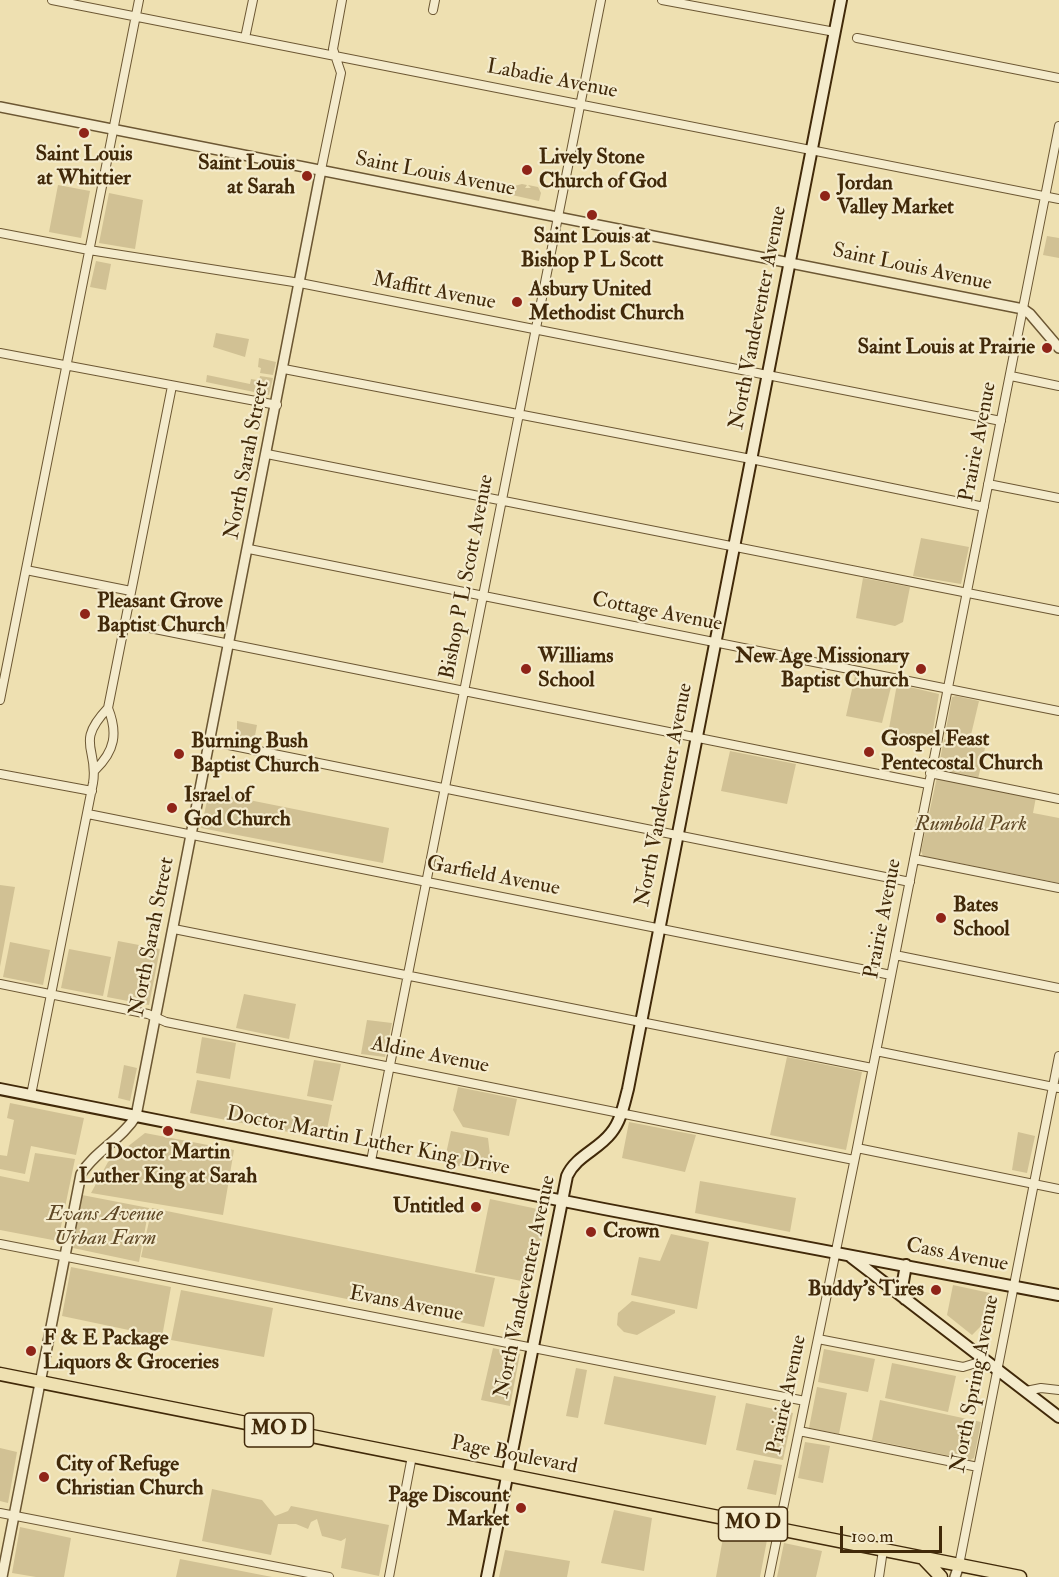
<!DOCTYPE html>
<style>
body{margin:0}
#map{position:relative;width:1059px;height:1577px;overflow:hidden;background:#eee0b1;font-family:"IM FELL Double Pica",serif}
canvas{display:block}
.scale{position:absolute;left:840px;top:1526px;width:102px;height:27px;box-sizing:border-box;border:3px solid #412909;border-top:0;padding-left:8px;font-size:18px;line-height:21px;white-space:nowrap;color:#412909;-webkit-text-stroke:4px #f4ebcc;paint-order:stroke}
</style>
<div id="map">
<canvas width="1059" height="1577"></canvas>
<div class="scale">100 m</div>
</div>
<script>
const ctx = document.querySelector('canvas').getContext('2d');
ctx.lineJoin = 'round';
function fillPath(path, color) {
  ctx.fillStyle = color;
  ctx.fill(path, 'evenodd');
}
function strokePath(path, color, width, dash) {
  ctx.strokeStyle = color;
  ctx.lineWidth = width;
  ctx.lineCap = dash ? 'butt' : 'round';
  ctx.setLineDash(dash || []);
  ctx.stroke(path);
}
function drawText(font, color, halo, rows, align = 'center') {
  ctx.font = font + ' "IM FELL Double Pica",serif';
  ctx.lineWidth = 4.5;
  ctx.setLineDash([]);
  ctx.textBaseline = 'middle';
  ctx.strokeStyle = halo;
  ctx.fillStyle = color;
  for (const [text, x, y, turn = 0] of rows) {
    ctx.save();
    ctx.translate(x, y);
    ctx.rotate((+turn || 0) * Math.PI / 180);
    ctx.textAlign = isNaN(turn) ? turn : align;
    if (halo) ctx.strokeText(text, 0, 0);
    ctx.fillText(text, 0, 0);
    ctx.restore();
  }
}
fillPath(new Path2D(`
 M522,184l5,1 -2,3h6l-3,-3 10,2 3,6 -2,8 -27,-6 2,-9z
 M58,185l32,6 -9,47 -32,-6z
 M109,193l34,7 -8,49 -36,-6z
 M1047,236l12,2v20l-16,-3z
 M96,261l15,3 -5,26 -16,-3z
 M216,333l33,6 -4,18 -32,-10z
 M259,358l17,4 -3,13 -13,-2 1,-5 -3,-1z
 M207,375l43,9 1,-5 6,1 -3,12 -48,-10z
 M260,376l13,2 -4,17 -12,-3z
 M921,538l48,9 -8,37 -48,-8z
 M863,578l47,9 -7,35 -8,4 -39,-8z
 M855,676l37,7 -10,40 -36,-7z
 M897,684l42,10 -8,49 -43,-9z
 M956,696l23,5 -9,38 -25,-5 7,-37z
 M237,721l20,4 -3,16 -17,-3z
 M944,739l41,9 -7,31 -40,-9z
 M730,751l66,13 -9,40 -66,-13z
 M937,777l99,20 -3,16 26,5v65l-136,-27 -2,-5z
 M209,792l180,36 -6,35 -182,-35z
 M0,885l15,2 -15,80z
 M118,941l42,8 -11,56 -42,-8z
 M10,942l40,8 -7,35 -40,-8z
 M69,949l42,8 -8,39 -42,-8z
 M244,994l52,10 -7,35 -53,-11z
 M367,1020l25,3 -7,34 -24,-3z
 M202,1037l34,6 -6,36 -34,-6z
 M787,1057l75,15 -16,78 -76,-15z
 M314,1060l27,4 -8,37 -26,-5z
 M124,1065l13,3 -7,33 -12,-3z
 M197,1080l135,25 -7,34 -135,-26z
 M458,1087l59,12 -8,37 -46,-9 -10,-17z
 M10,1103l74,15 -8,37 -45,-9 -6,28 -25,-5v-14l7,1 7,-36 -7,-2z
 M629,1122l67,13 -11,37 -63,-14z
 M451,1131l37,7 2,17 6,6 -3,12 -49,-10z
 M1018,1132l17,4 -8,37 -15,-3z
 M145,1133l89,17 -11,65 -132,-22 17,-31z
 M35,1153l40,6 -17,82 -58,-11v-54l29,6z
 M700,1181l96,17 -6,34 -95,-19z
 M82,1195l67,13 -10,54 -66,-14z
 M490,1199l57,12 -15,72 -57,-11z
 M152,1208l343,70 -11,49 -343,-70z
 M671,1234l38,8 -12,67 -66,-14 8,-38 21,4z
 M71,1267l100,20 -9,50 -100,-21z
 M953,1285l37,8 -5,29 -13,13 -25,-20z
 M181,1290l92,18 -9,49 -93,-17z
 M632,1301l43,9v3l-38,22 -13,-3 -7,-7 1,-12z
 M493,1348l27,6 -10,52 -29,-6z
 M824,1349l51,10 -7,33 -50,-10z
 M892,1363l64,13 -8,36 -63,-14z
 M576,1368l11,2 -9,48 -12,-2z
 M614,1376l102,20 -10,49 -102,-21z
 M817,1387l30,6 -8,41 -30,-6z
 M880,1400l101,22 -7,36 -4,2 -98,-20z
 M746,1403l47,10 -10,47 -47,-10z
 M805,1442l25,4 -7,37 -25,-5z
 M0,1448l17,4 -9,51 -8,-2z
 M754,1460l28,5 -6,30 -29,-6z
 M212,1489l50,11 13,16 13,-5 3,-5 98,19 -10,51 -38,-8 5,-30 -5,3 -19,-5 -5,-17 -6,3 -3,7 -12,-5h-18l-7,31 -69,-14z
 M614,1510l38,8 -8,53 -43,-8z
 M20,1527l51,11 -7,39h-28l-24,-4z
 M724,1532l43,8 -7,37h-44z
 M784,1543l38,8 -6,26h-39z
 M505,1550l65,11 -3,16h-68z
 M180,1559l92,18h-96z`), '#d1c194');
const minor = new Path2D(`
 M52,0l1007,199
 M662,0l173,32
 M433,10l2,-10
 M245,38l8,-38
 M857,38l202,40
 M321,170l20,-97 -8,-24 9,-49
 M0,233l89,17 211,33 701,138
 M0,353l277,52
 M284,369l467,90 233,48
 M1011,376l48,10
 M267,454l792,157
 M988,484l71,14
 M249,549l810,162
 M26,570l105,21
 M125,623l803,161
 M0,700l139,-700
 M209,741l701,141
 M95,770c20,-19 23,-37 13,-62
 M930,773l129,26
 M0,774l92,17
 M88,814l803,161
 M914,859l145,29
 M174,929l698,139
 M895,955l164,33
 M0,984l148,30 18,8 688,138
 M876,1051l183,37
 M31,1095l62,-312c6,-35 -19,-39 15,-75l64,-322
 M857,1148l202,41
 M371,1161l230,-1161
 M0,1244l805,157
 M818,1339l145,28 23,-7
 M1026,1391l15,-3 18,2
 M799,1431l179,36
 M0,1513l329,64
 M959,1565l100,-509
 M389,1577l23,-121
 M769,1577l88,-429 202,-1022
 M879,1577l4,-27`);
const tertiary = new Path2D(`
 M0,107l1023,202 7,5 29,34
 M2,1577l79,-403c14,-23 41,-35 55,-58l185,-946
 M955,1577l4,-12`);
const secondary = new Path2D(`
 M0,1089l604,120 455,86
 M851,1257l208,160
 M905,1299l-3,-12 4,-22
 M487,1577l80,-401c9,-20 31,-26 44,-43 10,-12 13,-29 17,-44l213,-1089`);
const primary = new Path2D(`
 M0,1374l1020,203
 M923,1558l18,19`);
strokePath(minor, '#6c5733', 10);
strokePath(tertiary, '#6c5733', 12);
strokePath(secondary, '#412909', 14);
strokePath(primary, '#412909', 15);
strokePath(minor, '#f4ebcc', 8);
strokePath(tertiary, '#f4ebcc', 9);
strokePath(secondary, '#f4ebcc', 10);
strokePath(primary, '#eee0b1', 12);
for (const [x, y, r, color] of [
 [84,133,6,"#8f2418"],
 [527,170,6,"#8f2418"],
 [307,176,6,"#8f2418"],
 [825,196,6,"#8f2418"],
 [592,215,6,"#8f2418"],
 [517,302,6,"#8f2418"],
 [1047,348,6,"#8f2418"],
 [85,614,6,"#8f2418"],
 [526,669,6,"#8f2418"],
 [921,669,6,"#8f2418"],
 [869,752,6,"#8f2418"],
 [179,754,6,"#8f2418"],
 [172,808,6,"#8f2418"],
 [941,918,6,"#8f2418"],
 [168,1131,6,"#8f2418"],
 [476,1207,6,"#8f2418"],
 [591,1232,6,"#8f2418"],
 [936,1290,6,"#8f2418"],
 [31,1351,6,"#8f2418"],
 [44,1477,6,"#8f2418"],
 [521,1508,6,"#8f2418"]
]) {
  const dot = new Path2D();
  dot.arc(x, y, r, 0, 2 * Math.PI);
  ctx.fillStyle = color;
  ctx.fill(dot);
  strokePath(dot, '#f4ebcc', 2);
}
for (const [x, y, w] of [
 [279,1430,69],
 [753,1524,69]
]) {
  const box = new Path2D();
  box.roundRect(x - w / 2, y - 17, w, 34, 4.5);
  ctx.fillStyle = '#f4ebcc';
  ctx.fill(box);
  strokePath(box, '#412909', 1.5);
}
drawText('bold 20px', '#412909', null, [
 ["MO D",279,1430],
 ["MO D",753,1524]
]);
drawText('21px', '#412909', '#f4ebcc', [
 ["Labadie Avenue",552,80,11],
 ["Saint Louis Avenue",435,175,11],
 ["Saint Louis Avenue",912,268,12],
 ["Maffitt Avenue",434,292,11],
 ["North Vandeventer Avenue",759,318,-79],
 ["Prairie Avenue",979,442,-79],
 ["North Sarah Street",248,460,-79],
 ["Bishop P L Scott Avenue",468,577,-79],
 ["Cottage Avenue",657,613,11],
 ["North Vandeventer Avenue",665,795,-79],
 ["Garfield Avenue",493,877,11],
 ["Prairie Avenue",884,919,-79],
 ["North Sarah Street",153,937,-79],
 ["Aldine Avenue",430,1056,11],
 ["Doctor Martin Luther King Drive",368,1142,11],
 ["Cass Avenue",957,1256,11],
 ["North Vandeventer Avenue",526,1287,-78],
 ["Evans Avenue",406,1305,11],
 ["North Spring Avenue",976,1384,-79],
 ["Prairie Avenue",788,1395,-78],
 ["Page Boulevard",514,1456,11]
]);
drawText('bold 21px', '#412909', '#f4ebcc', [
 ["Saint Louis",84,155,"center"],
 ["at Whittier",84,179,"center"],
 ["Lively Stone",539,158],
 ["Church of God",539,182],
 ["Saint Louis",295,164,"right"],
 ["at Sarah",295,188,"right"],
 ["Jordan",837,184],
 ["Valley Market",837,208],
 ["Saint Louis at",592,237,"center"],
 ["Bishop P L Scott",592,261,"center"],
 ["Asbury United",529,290],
 ["Methodist Church",529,314],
 ["Saint Louis at Prairie",1035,348,"right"],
 ["Pleasant Grove",97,602],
 ["Baptist Church",97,626],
 ["Williams",538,657],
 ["School",538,681],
 ["New Age Missionary",909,657,"right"],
 ["Baptist Church",909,681,"right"],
 ["Gospel Feast",881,740],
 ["Pentecostal Church",881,764],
 ["Burning Bush",191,742],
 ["Baptist Church",191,766],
 ["Israel of",184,796],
 ["God Church",184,820],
 ["Bates",953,906],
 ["School",953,930],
 ["Doctor Martin",168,1153,"center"],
 ["Luther King at Sarah",168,1177,"center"],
 ["Untitled",464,1207,"right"],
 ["Crown",603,1232],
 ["Buddy's Tires",924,1290,"right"],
 ["F & E Package",43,1339],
 ["Liquors & Groceries",43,1363],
 ["City of Refuge",56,1465],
 ["Christian Church",56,1489],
 ["Page Discount",509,1496,"right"],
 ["Market",509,1520,"right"]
], 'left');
drawText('italic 21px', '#5e4725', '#f4ebcc', [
 ["Rumbold Park",971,825],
 ["Evans Avenue",105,1215],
 ["Urban Farm",105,1239]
]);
</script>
